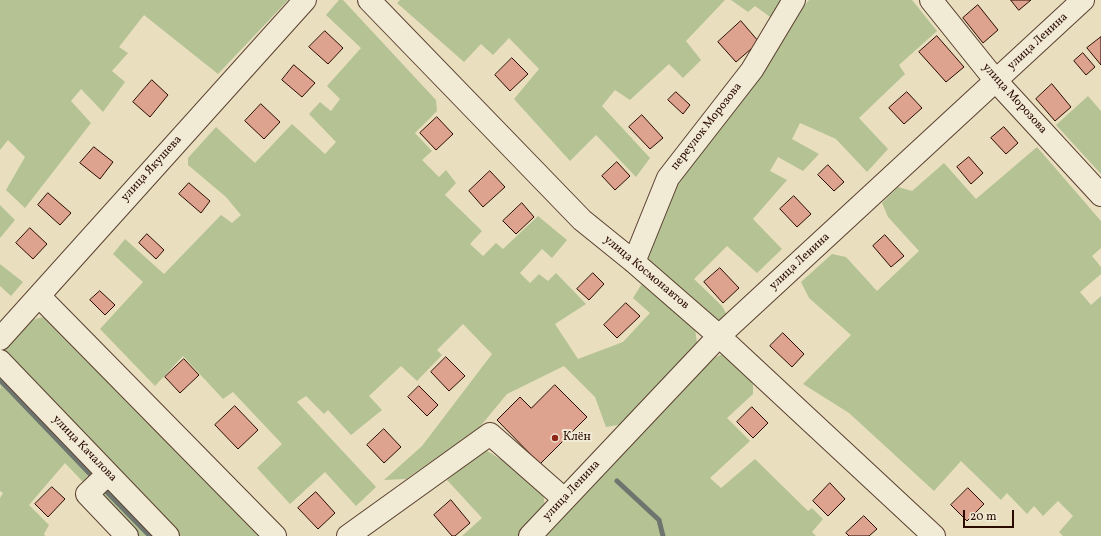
<!DOCTYPE html>
<meta charset="utf-8">
<style>
body{margin:0}
#map{position:relative;width:1101px;height:536px;overflow:hidden;background:#e9dfbf;font-family:Vollkorn,serif}
canvas{display:block}
.scale{position:absolute;left:963px;top:510px;width:51px;height:18px;box-sizing:border-box;border:2px solid #2b0b00;border-top:0;padding-left:5px;font-size:12px;line-height:14px;white-space:nowrap;color:#2b0b00;-webkit-text-stroke:3px #f1ead5;paint-order:stroke}
</style>
<div id="map">
<canvas width="1101" height="536"></canvas>
<div class="scale">20 m</div>
</div>
<script>
const ctx = document.querySelector('canvas').getContext('2d');
ctx.lineJoin = 'round';
function fillPath(path, color) {
  ctx.fillStyle = color;
  ctx.fill(path, 'evenodd');
}
function strokePath(path, color, width, dash) {
  ctx.strokeStyle = color;
  ctx.lineWidth = width;
  ctx.lineCap = dash ? 'butt' : 'round';
  ctx.setLineDash(dash || []);
  ctx.stroke(path);
}
function drawText(font, color, halo, rows, align = 'center') {
  ctx.font = font + ' Vollkorn,serif';
  ctx.lineWidth = 4;
  ctx.setLineDash([]);
  ctx.textBaseline = 'middle';
  ctx.strokeStyle = halo;
  ctx.fillStyle = color;
  for (const [text, x, y, turn = 0] of rows) {
    ctx.save();
    ctx.translate(x, y);
    ctx.rotate((+turn || 0) * Math.PI / 180);
    ctx.textAlign = isNaN(turn) ? turn : align;
    if (halo) ctx.strokeText(text, 0, 0);
    ctx.fillText(text, 0, 0);
    ctx.restore();
  }
}
fillPath(new Path2D(`
 M0,0h288l-70,74 -74,-59 -25,32 9,6 -16,18 13,11 -22,30 -22,-23 -10,12 20,22 -66,85 -19,-18 19,-33 -17,-17 -8,10z
 M339,0h4l93,100 1,11 -22,22 17,18 -10,9 17,17 7,-7 10,13 -11,12 37,36 -12,13 13,12 13,-13 7,6 35,-33 29,24 -15,18 -10,-9 -22,24 10,10 9,-9 9,7 8,-8 30,31 -31,20 23,35 45,-17 27,-29 -17,-15 10,-16 52,47 2,13 -9,16 -64,66 -18,3 -11,-30 -31,-31 -57,28 -29,35 -72,50 -22,1 38,-34 70,-92 -29,-30 -26,26 5,5 -25,26 -16,-15 -32,30 13,14 -31,25 -23,-25 -4,4 -18,-18 -9,6 79,85 -20,19 -31,-34 -35,32 -33,-36 25,-24 -49,-52 -10,7 -40,-43 -28,30 -55,-57 43,-47 -30,-28 12,-15 39,35 57,-59 11,8 9,-8 -15,-18 -38,-32v-7l28,-31 39,36 37,-39 33,30 11,-12 -27,-28 11,-12 11,9 9,-12 -13,-13 34,-38 -35,-33z
 M400,0h325l-39,41 15,19 -18,18 -14,-14 -39,36 -15,-10 -13,16 48,52 -14,19 -40,-42 -26,26 -56,-62 25,-30 -30,-31 -16,17 -12,-11 -17,18 -67,-59z
 M731,0h53l-11,19 -18,-13 -7,6z
 M809,0h103l25,31 -38,34 6,9 -46,44 29,31 -21,23 -31,-33 -36,-16 -8,16 27,15 -16,17 -25,-14 -8,14 17,9 -34,39 29,30 -25,24 -30,-27 -33,33 28,27 5,9 -9,11 -71,-62 2,-29 26,-55 112,-155z
 M1088,96l13,15v63l-45,-49z
 M1037,147l64,74v27l-9,8 9,11v7l-21,18 11,13 10,-9v240h-38l-4,-4 14,-16 -15,-15 -15,15 -9,-10 -7,8 -20,-21 -6,7 -40,-39 -27,30 -85,-78 -46,-29 48,-49 -42,-37 -8,-16 31,-28 14,3 31,34 42,-40 -31,-34 -6,-14 16,-16 14,4 32,-28 32,36z
 M0,205l15,15 -15,18z
 M0,264l23,18 -12,14 -11,-10z
 M42,317l15,6 207,213h-88l-172,-179 1,-14 21,-21z
 M723,354l14,10 16,20v10l-26,24 23,23 -40,37 11,10 34,-29 53,52 4,-3 11,11 -11,13 4,4h-271l168,-178z
 M0,370l161,166h-27l-69,-73 -36,42 20,20 -5,9 1,2h-45v-38l3,-5 -3,-2v-102l1,-2 -1,-1z
 M484,449l42,26 17,15 2,19 -26,27h-57l20,-18 -35,-38 26,-21z`), '#b4c294');
strokePath(new Path2D(`
 M0,380l93,97
 M617,481l42,39 4,16
 M104,489l46,47`), '#6d756e', 5);
const building = new Path2D(`
 M1011,0h20l-12,10z
 M978,5l20,25 -15,13 -20,-25z
 M741,21l18,21 -23,20 -18,-20z
 M325,31l18,17 -15,16 -19,-17z
 M937,36l27,31 -18,15 -27,-30z
 M1101,37v28l-14,-17z
 M1083,53l12,14 -9,8 -12,-14z
 M512,58l16,16 -18,17 -15,-16z
 M294,65l21,18 -13,14 -20,-17z
 M152,80l16,15 -18,22 -17,-15z
 M1052,84l19,23 -16,14 -19,-22z
 M676,92l14,13 -7,9 -15,-14z
 M907,92l15,16 -18,16 -15,-16z
 M261,104l19,18 -16,17 -19,-18z
 M642,115l21,23 -13,11 -21,-22z
 M437,117l16,17 -17,16 -16,-17z
 M1004,127l14,16 -12,11 -15,-16z
 M94,147l19,15 -13,17 -20,-16z
 M969,157l14,16 -12,11 -14,-17z
 M617,162l13,14 -15,14 -13,-14z
 M828,165l16,17 -10,9 -16,-16z
 M490,171l15,16 -22,20 -14,-16z
 M189,183l21,18 -9,12 -22,-19z
 M48,193l23,20 -11,12 -22,-20z
 M794,196l17,18 -14,13 -17,-18z
 M522,203l12,14 -18,17 -13,-13z
 M30,228l17,16 -14,15 -17,-16z
 M147,234l17,16 -8,9 -17,-16z
 M885,235l19,21 -13,11 -18,-21z
 M720,268l19,20 -16,15 -19,-21z
 M593,273l11,11 -15,16 -12,-11z
 M100,291l15,14 -10,10 -15,-15z
 M626,303l14,13 -23,22 -13,-13z
 M783,333l21,21 -12,13 -22,-21z
 M446,357l19,19 -16,15 -18,-19z
 M184,359l15,16 -19,18 -15,-16z
 M555,385l32,32 -47,47 -43,-44 23,-23 11,11z
 M419,386l19,19 -11,11 -19,-19z
 M235,406l23,24 -20,19 -23,-24z
 M752,407l16,16 -15,15 -16,-16z
 M384,429l17,18 -17,16 -17,-18z
 M830,483l15,16 -17,17 -15,-15z
 M52,487l13,12 -17,18 -13,-13z
 M968,488l16,16 -17,17 -16,-16z
 M316,492l19,21 -17,16 -20,-21z
 M451,500l19,23 -15,13h-3l-18,-21z
 M864,516l13,13 -8,7h-20l-3,-3z`);
fillPath(building, '#dea38e');
strokePath(building, '#2b0b00', 1);
const minor = new Path2D(`
 M369,0l213,220 52,42 85,74 215,200
 M931,0l65,81 105,114
 M634,262l34,-84 84,-108 42,-70
 M39,296l236,240
 M0,339l305,-339
 M0,361l168,175
 M108,474l-21,20 40,42
 M348,536l142,-102 74,65
 M530,536l189,-200 364,-336`);
strokePath(minor, '#5a4030', 24);
strokePath(minor, '#f1ead5', 22);
for (const [x, y, r, color] of [
 [555,438,4,"#8f2418"]
]) {
  const dot = new Path2D();
  dot.arc(x, y, r, 0, 2 * Math.PI);
  ctx.fillStyle = color;
  ctx.fill(dot);
  strokePath(dot, '#f1ead5', 1.5);
}
drawText('12px', '#2b0b00', '#f1ead5', [
 ["улица Ленина",1038,42,-43],
 ["улица Морозова",1014,99,48],
 ["переулок Морозова",707,127,-52],
 ["улица Якушева",152,169,-48],
 ["улица Ленина",800,262,-43],
 ["улица Космонавтов",646,273,40],
 ["улица Качалова",84,449,46],
 ["улица Ленина",572,491,-47]
]);
drawText('12px', '#2b0b00', '#f1ead5', [
 ["Клён",563,438]
], 'left');
</script>
